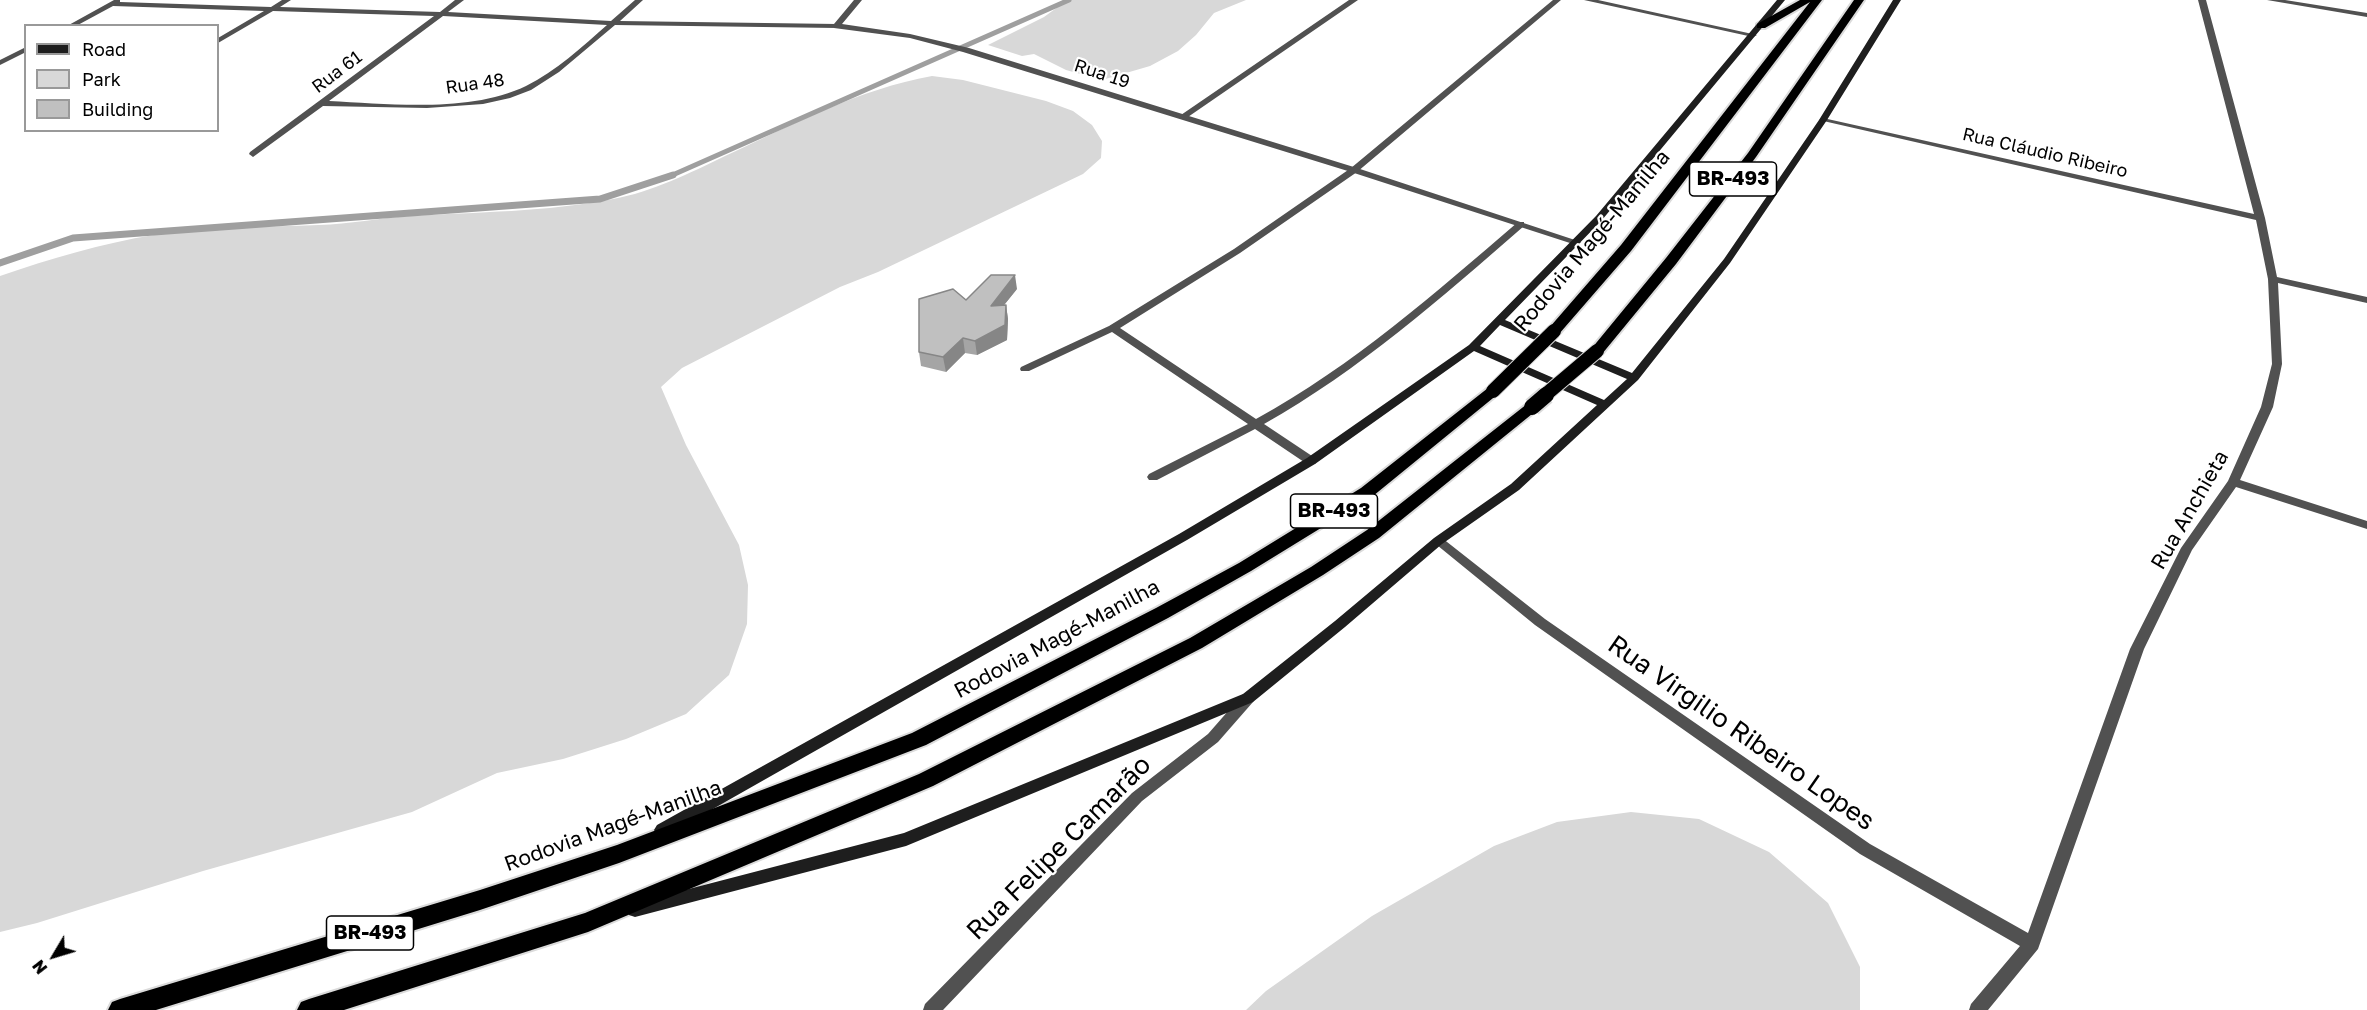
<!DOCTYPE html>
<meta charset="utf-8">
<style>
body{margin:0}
#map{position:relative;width:2367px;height:1010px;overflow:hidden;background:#fff;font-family:"Golos Text",sans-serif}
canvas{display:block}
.legend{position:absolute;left:24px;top:24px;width:195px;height:108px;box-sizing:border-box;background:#fff;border:2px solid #999;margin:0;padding:8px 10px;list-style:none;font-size:18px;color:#000}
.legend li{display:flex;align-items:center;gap:12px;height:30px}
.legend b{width:30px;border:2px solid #999}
.north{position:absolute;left:24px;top:926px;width:60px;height:60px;-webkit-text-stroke:4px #fff;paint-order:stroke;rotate:232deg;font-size:16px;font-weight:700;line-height:24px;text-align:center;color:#000}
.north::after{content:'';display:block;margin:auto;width:21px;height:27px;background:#000;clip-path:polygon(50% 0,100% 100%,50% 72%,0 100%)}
</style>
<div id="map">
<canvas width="2367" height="1010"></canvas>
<ul class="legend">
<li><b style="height:8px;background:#1e1e1e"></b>Road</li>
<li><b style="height:16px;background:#d8d8d8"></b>Park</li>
<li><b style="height:16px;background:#c0c0c0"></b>Building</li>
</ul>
<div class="north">N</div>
</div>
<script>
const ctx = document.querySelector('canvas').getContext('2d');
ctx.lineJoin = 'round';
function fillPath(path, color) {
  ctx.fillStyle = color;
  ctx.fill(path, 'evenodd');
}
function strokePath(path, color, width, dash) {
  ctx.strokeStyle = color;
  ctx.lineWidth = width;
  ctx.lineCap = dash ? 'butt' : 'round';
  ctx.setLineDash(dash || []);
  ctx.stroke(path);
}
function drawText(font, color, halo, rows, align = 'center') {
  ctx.font = font + ' "Golos Text",sans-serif';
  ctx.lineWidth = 4.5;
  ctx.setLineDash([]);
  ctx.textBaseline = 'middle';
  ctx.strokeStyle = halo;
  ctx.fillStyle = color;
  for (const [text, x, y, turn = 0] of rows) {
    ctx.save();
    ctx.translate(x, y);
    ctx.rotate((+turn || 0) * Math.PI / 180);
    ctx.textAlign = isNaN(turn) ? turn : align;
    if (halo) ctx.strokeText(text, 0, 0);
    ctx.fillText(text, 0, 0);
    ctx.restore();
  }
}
fillPath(new Path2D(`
 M1064,0h182l-32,13 -18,22 -18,16 -28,15 -48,14 -36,-10 -32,-16 -12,2 -34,-11 56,-28 22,-16z
 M932,76l31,4 83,21 27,10 19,14 10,16 -1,17 -18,16 -205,98 -38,15 -158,81 -21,19 25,58 53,100 9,40 -1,39 -18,51 -43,39 -60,25 -63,20 -66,14 -85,39 -209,59 -166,52 -37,9v-656c49,-17 103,-33 154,-41 54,-9 110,-8 165,-10 30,-1 61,-7 91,-9 67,-4 136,-4 203,-17 39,-7 77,-26 112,-43 67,-31 134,-67 207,-80z
 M1631,812l68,7 70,33 59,51 32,64v43h-614l20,-19 106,-75 122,-70 63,-24z`), '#d8d8d8');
strokePath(new Path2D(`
 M668,177l401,-177`), '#9f9f9f', 5);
strokePath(new Path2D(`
 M0,263l73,-25 527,-39 73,-24`), '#9f9f9f', 7);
const trunk = new Path2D(`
 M1800,0h22l-191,251 -72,83h-10l-2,-3 2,-3 72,-83 189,-243 -45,26h-8v-4z
 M1854,0h10l-108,157 -80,107 -74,90h-10l-2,-3 2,-3 74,-90 82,-105z
 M1493,386l5,2 2,3 -2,3 -125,102 -122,75 -83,47 -242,127 -307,118 -139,47 -324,100h-48l4,-8 8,-3 360,-109 137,-45 295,-112 244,-125 83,-45 122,-75 127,-100z
 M1532,402l8,5 -3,3 -158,128 -56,37 -121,73 -269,138 -345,146 -244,78h-47l4,-8 8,-3 276,-86 334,-139 271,-136 121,-71 56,-37 160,-126z`);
strokePath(trunk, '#dbdbdb', 4);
fillPath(new Path2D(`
 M114,0h6v2l151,5 11,-7h9l-11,7 160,5 15,-12h9l-16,12 163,9 24,-21h8l-23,21 217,3 4,2 -4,2 -222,-3 -56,47 -28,18 -21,8 -27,6 -56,4 -104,-2 -70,51 -4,-3 1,-2 184,-136 -161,-5 -55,32v-5l46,-27 -151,-5 -37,20h-9zM443,16l164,9c-25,22 -51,46 -81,61 -56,27 -136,18 -197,15z
 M1349,0h9l-173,119 -7,-2z
 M1553,0h8l-204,172 -117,81 -120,75 136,91c98,-54 178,-125 262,-197h6v4c-83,72 -164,144 -260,198l51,34 2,3 -2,3h-8l-52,-35 -98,51h-8l-2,-3 2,-3 99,-50 -136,-92 -83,39h-8l-1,-2 1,-2 88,-41 125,-77 117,-81z
 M1584,0h14l159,35 -4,2z
 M2198,0h8l59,218 12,59 90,20v6l-89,-20 4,81 -9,43 -33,73 127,41v8l-131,-42 -44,63 -48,99 -106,300 -50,61h-19l2,-6 49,-58 -160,-92 -325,-229 -103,-84 6,-4 4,1 103,81 325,225 158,89 102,-284 51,-101 47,-67 33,-74 11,-43 -4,-85 -12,-59 -437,-100 4,-2 431,96z
 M2267,0h18l82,13v4z
 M26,47v5l-26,13v-5z
 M1248,693l5,1 2,4 -2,4 -35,40 -76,59 -199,209h-20l2,-6 207,-211 76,-59 35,-40z`), '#515151');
fillPath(new Path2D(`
 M854,0h8l-20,24 68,10 59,14 388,120 224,74 -2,2h-6l-222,-72 -388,-120 -53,-14 -76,-10v-4z`), '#515151');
fillPath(new Path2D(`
 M1777,0h8l-183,220 -97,100 127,53 92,-114 95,-139 74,-120h8l-74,120 -97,143 -92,117 -119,110 -77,54 -97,83 -92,75 -347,144 -271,71 -6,-2 -2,-5 2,-5 6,-2 269,-70 339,-139 92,-73 99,-83 77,-54 86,-79 -123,-54 -159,113 -128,76 -520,295 -5,2 -5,-2 -3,-5 3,-5 522,-291 128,-76 162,-113 127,-129zM1500,325l127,54 -23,21 -124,-54z`), '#1e1e1e');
fillPath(trunk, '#000');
const trunkBridgeFar1 = new Path2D(`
 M1493,391l61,-60
 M1544,396l53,-45`);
const trunkBridge = new Path2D(`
 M1532,407l14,-12`);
strokePath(trunkBridgeFar1, '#dbdbdb', 16, []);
strokePath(trunkBridge, '#dbdbdb', 20, []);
strokePath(trunkBridgeFar1, '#000', 14);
strokePath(trunkBridge, '#000', 16);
fillPath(new Path2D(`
 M1017,289l-13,16h2l2,14 -1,21 -30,15 -12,-2 -19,19 -25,-6 -2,-14z`), '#a5a5a5');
fillPath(new Path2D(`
 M1015,275l2,14 -25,31 -1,-14z
 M1006,305l2,14 -1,21 -30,15 -2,-14z
 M963,338l2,15 -19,19 -3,-15z`), '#868686');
const building = new Path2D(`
 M991,275h24l-24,31 15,-1 -1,20 -30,16 -12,-3 -20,19 -24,-5v-53l34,-10 13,11z`);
fillPath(building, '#c0c0c0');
strokePath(building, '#868686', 1.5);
drawText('18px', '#000', '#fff', [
 ["Rua 61",337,72,-37],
 ["Rua 19",1102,74,18],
 ["Rua 48",475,84,-8],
 ["Rua Cláudio Ribeiro",2045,153,13]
]);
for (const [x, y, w] of [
 [1733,179,87],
 [1334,511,87],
 [370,933,87]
]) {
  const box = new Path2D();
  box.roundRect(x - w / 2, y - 17, w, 34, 4.5);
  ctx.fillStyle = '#fff';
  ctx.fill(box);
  strokePath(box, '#000', 1.5);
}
drawText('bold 20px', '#000', null, [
 ["BR-493",1733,179],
 ["BR-493",1334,511],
 ["BR-493",370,933]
]);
drawText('21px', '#000', '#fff', [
 ["Rodovia Magé-Manilha",1592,241,-50],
 ["Rua Anchieta",2190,510,-60],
 ["Rodovia Magé-Manilha",1057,639,-28],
 ["Rodovia Magé-Manilha",613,826,-20]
]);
drawText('26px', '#000', '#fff', [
 ["Rua Virgilio Ribeiro Lopes",1741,733,35],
 ["Rua Felipe Camarão",1059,848,-45]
]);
</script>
